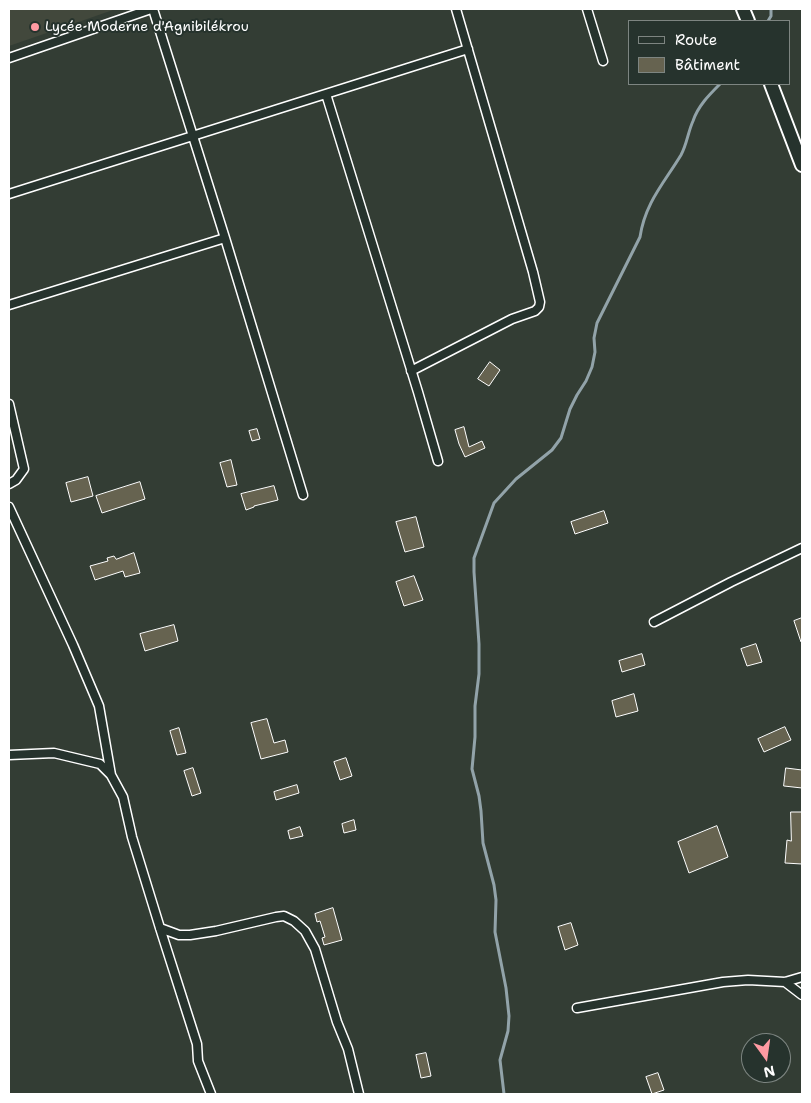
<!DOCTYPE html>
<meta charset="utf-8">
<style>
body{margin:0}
#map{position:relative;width:811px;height:1103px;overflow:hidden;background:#333d34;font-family:"Shantell Sans",sans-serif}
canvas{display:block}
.frame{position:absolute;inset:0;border:10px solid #fff;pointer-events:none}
.legend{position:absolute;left:628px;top:20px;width:162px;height:65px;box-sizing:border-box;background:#26332d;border:1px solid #7d8581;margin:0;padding:6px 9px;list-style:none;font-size:15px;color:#fff}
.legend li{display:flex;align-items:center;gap:10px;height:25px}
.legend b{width:25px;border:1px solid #7d8581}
.north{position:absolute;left:741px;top:1033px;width:50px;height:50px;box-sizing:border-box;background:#26332d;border:1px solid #7d8581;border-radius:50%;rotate:166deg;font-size:14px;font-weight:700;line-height:20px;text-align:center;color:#fff}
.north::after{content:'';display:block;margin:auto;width:18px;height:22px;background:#ff9aa2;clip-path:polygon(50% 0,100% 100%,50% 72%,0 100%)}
</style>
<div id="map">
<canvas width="811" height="1103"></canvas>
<div class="frame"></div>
<ul class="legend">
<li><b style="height:6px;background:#26332d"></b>Route</li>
<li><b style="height:14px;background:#666350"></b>Bâtiment</li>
</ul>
<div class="north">N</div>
</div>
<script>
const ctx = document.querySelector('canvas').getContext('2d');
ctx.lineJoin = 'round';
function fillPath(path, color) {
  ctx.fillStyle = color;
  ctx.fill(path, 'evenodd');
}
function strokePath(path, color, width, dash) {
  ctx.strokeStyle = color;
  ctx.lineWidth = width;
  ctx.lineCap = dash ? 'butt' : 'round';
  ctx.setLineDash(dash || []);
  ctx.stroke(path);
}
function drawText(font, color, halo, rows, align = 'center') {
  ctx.font = font + ' "Shantell Sans",sans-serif';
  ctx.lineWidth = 4;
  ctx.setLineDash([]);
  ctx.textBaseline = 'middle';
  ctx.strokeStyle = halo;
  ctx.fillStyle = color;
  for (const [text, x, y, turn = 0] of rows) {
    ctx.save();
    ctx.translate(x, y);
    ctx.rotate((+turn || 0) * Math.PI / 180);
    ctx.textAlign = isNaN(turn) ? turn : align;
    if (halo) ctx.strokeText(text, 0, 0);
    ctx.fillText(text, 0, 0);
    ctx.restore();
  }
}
fillPath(new Path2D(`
 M9,9h107l-107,37z`), '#42483c');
strokePath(new Path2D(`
 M768,21l3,-5v-7
 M504,1094l-4,-34 8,-29 1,-15 -3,-28 -11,-56 1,-32 -2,-15 -11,-42 -2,-32 -2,-15 -7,-27 3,-32v-31l4,-32v-30l-5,-72v-14l20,-55 22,-24 36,-29 9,-12 9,-29 7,-14 9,-14 6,-14 3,-15 -1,-14 3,-15 43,-86c5,-34 24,-54 41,-82 6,-11 7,-23 12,-34 5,-15 16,-26 27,-37`), '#92a3a9', 3);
const building = new Path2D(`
 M490,362l10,8 -11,16 -11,-7z
 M464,427l5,20 13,-6 3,7 -20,9 -6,-13 -4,-14z
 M257,429l3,10 -8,2 -3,-10z
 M231,460l6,25 -10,2 -7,-24z
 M88,477l5,19 -22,6 -5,-19z
 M140,482l5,17 -43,14 -6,-17z
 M274,486l4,14 -24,6v1l-8,3 -5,-16z
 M604,511l4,12 -33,11 -4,-12z
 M416,517l8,30 -19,5 -9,-30z
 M134,553l6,20 -15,4 -2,-6 -28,9 -5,-14 18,-5 -1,-3 7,-2 2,3z
 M414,576l9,24 -19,6 -8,-24z
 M802,618v24h-1l-7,-21z
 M174,625l4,16 -33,10 -5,-17z
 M756,644l6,18 -15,4 -6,-17z
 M642,654l3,11 -23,7 -3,-11z
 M634,694l4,17 -22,6 -4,-16z
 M267,719l7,24 11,-3 3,12 -27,7 -10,-36z
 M785,727l6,13 -27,12 -6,-13z
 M179,728l7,25 -9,2 -7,-24z
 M346,758l6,18 -12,4 -6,-18z
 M193,768l8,25 -9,3 -8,-25z
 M786,768l16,2v18l-18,-2z
 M297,785l2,8 -23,7 -2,-8z
 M791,812h11v52l-17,-1 2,-23 4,1z
 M354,820l2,10 -12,3 -2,-9z
 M717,826l11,31 -39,16 -11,-31z
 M300,827l3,9 -13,3 -2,-8z
 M333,908l9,32 -18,5 -2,-7 3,-1 -5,-16 -3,1 -2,-8z
 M571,923l7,22 -13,5 -7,-23z
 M426,1053l5,23 -10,2 -5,-23z
 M658,1073l6,17 -12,4 -6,-17z`);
fillPath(building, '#666350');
strokePath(building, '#fff', 1);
const minor = new Path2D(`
 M153,9l72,229 78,257
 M587,9l16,52
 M9,58l142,-49
 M326,94l92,298 20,69
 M9,194l459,-145
 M9,305l216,-67
 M411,371l101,-52 23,-8 4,-4 1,-5 -7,-30 -77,-263
 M9,404l15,65 -8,11 -7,4
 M9,507l64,138 26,61 12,69
 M654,622l77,-40 71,-34
 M9,755l45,-2 46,11 11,11 12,22 9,40 28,91 37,116 1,17 13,33
 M160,928l19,7h11l26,-4 60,-14 8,-1 10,5 11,10 10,18 22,73 11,27 11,45
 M785,982l17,13
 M577,1008l146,-26 25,-2 37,2 17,-5`);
const primary = new Path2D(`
 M743,9l5,12
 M771,84l31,81`);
strokePath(minor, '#fff', 11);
strokePath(primary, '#fff', 16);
strokePath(minor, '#26332d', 8);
strokePath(primary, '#26332d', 12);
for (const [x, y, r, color] of [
 [35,27,5,"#ff9aa2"]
]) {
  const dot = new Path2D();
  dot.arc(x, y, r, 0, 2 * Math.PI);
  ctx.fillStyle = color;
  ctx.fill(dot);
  strokePath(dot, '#26332d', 2);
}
drawText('14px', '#fff', '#26332d', [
 ["Lycée Moderne d'Agnibilékrou",45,27]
], 'left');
</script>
